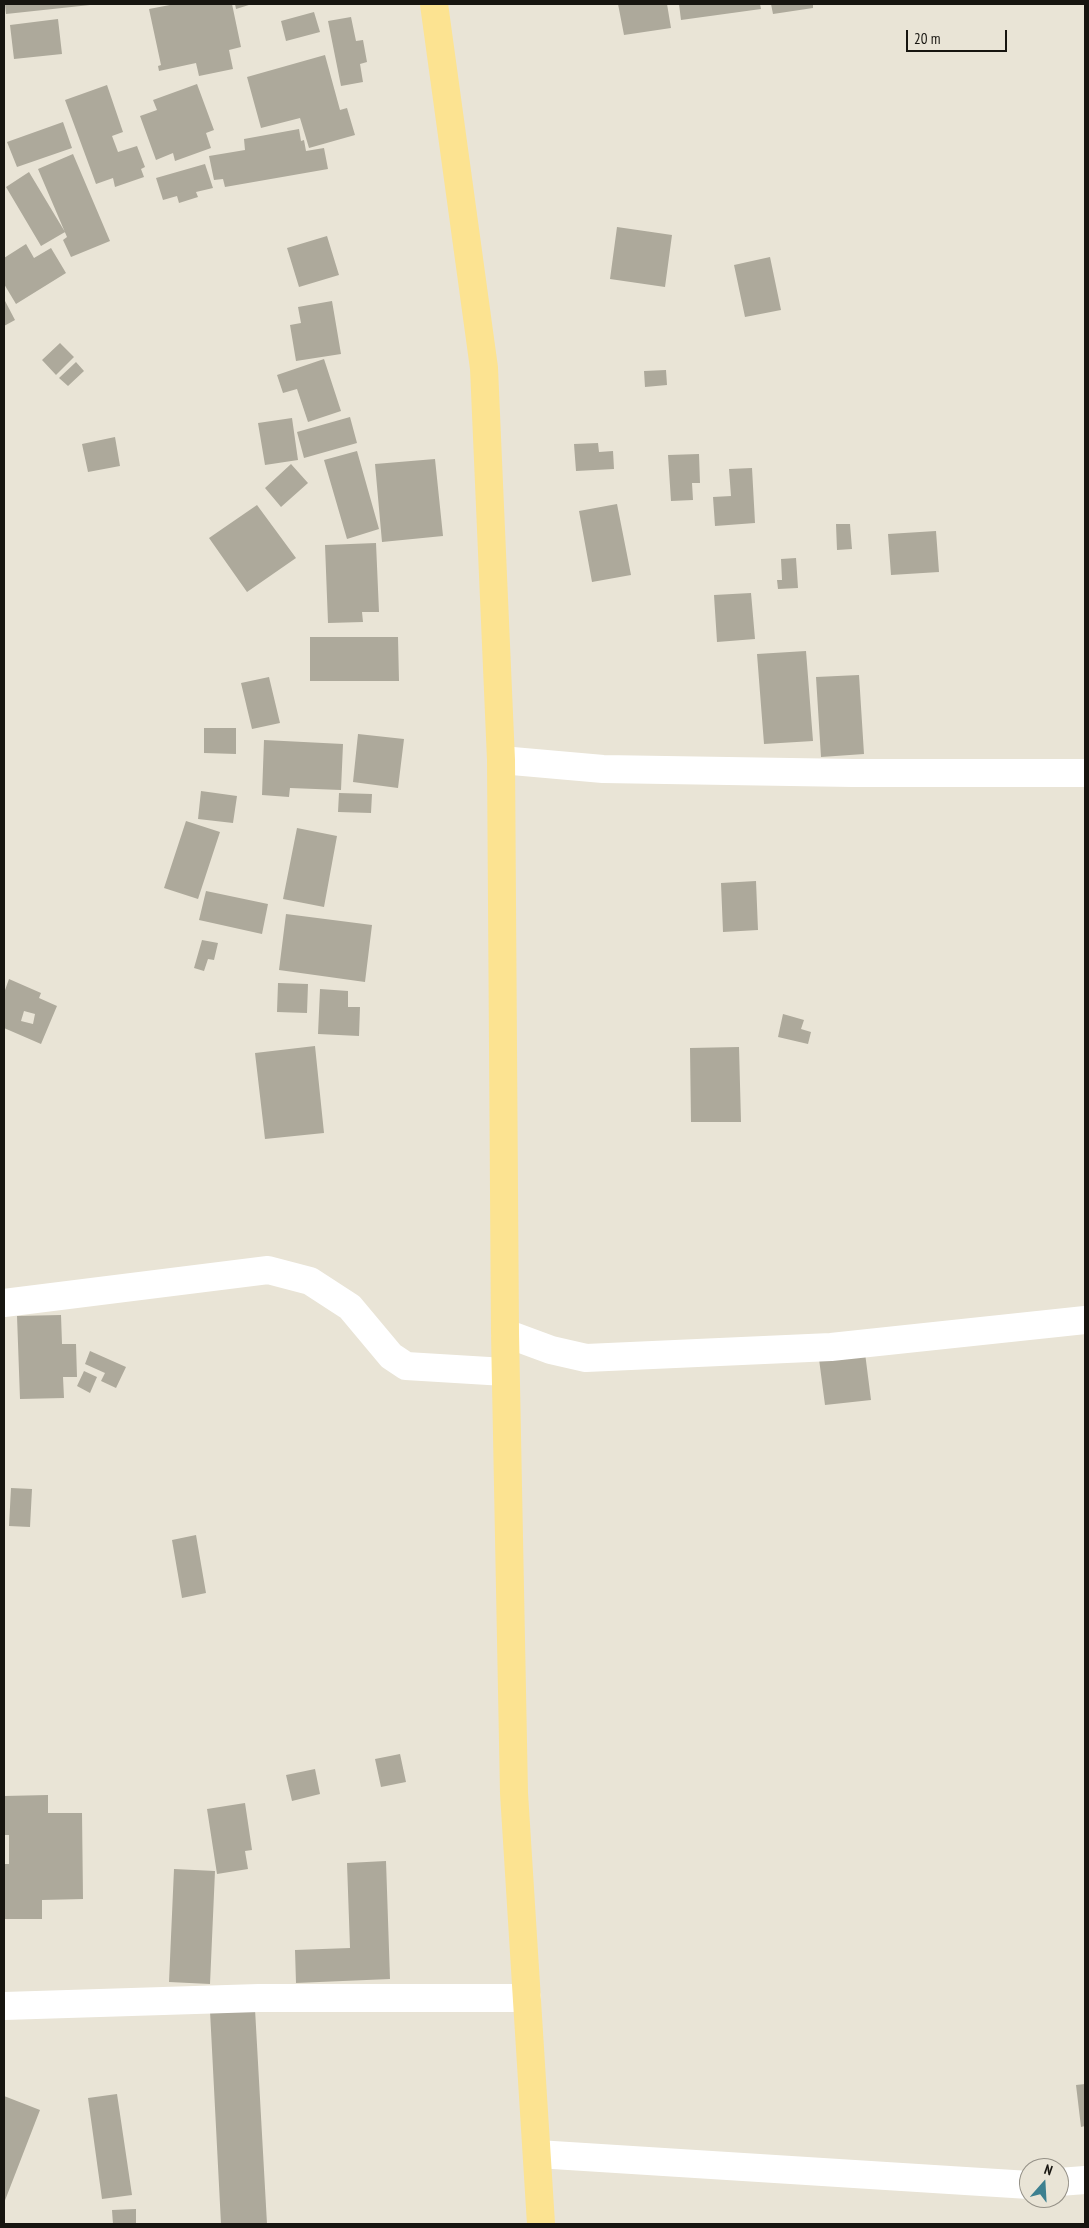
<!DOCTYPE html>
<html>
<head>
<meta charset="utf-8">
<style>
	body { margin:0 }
	#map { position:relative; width:1089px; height:2228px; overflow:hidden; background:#e9e4d6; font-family:"PT Sans Narrow",sans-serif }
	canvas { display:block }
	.frame { position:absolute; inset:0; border:5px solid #171510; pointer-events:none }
	.north { position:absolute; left:1019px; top:2158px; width:50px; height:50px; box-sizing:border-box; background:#e9e4d6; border:1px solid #959187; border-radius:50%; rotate:19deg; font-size:14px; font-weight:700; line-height:20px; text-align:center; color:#171510 }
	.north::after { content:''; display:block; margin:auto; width:18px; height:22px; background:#3d8090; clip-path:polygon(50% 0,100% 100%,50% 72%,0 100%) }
	.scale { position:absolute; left:906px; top:30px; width:101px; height:22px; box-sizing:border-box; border:2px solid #171510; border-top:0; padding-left:6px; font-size:15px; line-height:18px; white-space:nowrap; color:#171510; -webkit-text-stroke:4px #e9e4d6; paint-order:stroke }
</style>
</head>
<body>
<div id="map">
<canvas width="1089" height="2228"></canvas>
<div class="frame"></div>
<div class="north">N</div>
<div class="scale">20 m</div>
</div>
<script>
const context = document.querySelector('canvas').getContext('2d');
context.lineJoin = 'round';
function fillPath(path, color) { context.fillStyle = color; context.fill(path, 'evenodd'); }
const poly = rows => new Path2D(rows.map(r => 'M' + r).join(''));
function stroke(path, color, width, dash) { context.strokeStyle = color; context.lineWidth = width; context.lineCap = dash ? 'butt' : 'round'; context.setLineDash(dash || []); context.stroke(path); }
fillPath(poly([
	[5,4,90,4,90,5,6,14],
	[175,4,232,4,241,47,229,50,233,69,199,76,196,63,159,71,158,66,161,65,149,9],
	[235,4,252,4,236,9],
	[618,4,667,4,671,28,624,35],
	[679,4,760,4,761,9,681,20],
	[771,4,813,4,813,8,773,14],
	[314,12,320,32,286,41,281,21],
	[351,17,356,41,363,40,367,62,360,64,363,82,341,86,328,21],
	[58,19,62,54,14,59,10,25],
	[325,55,340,110,347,108,355,135,309,148,300,118,261,128,247,77],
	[197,84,214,130,206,133,211,148,175,161,173,153,156,160,140,116,157,110,153,100],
	[107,85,123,132,112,136,118,152,137,146,145,167,141,169,144,177,115,187,113,178,96,184,65,100],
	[63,122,72,148,17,167,7,142],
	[299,129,301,141,304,140,306,151,324,148,328,169,225,187,223,179,214,180,209,156,245,150,244,139],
	[73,154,110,241,71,257,63,240,67,237,38,169],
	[205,164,213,188,196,192,198,197,179,203,177,196,163,200,156,178],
	[29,172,65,232,41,246,6,187],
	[617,227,672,235,665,287,610,279],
	[327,236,339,275,299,287,287,248],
	[26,244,34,258,51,248,66,273,16,304,4,284,4,258],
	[770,257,781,310,745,317,734,265],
	[4,299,15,320,4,326],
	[332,301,341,354,296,361,290,325,301,323,298,307],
	[60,343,74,357,56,375,42,360],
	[324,359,341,411,308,422,297,389,283,393,277,375],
	[76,362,84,371,68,386,59,378],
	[666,370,667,385,645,387,644,371],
	[350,417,357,443,304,458,297,432],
	[292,418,298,460,265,465,258,423],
	[115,437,120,466,88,472,82,444],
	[598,443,599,452,613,451,614,469,576,471,574,444],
	[357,451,379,529,347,539,324,460],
	[699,454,700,483,692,483,693,500,671,501,668,455],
	[435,459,443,536,382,542,375,464],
	[291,464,308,483,281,507,265,488],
	[752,468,755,523,715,526,713,497,731,496,729,469],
	[617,504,631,575,592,582,579,511],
	[257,505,296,558,247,592,209,538],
	[836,524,850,524,852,549,837,550],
	[936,531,939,572,891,575,888,534],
	[376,543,379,612,362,612,363,622,328,623,325,545],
	[796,558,798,588,778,589,777,580,782,580,781,559],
	[751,593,755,639,717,642,714,595],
	[310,637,398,637,399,681,310,681],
	[806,651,813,741,764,744,757,654],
	[859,675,864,754,821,757,816,677],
	[269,677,280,723,252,729,241,683],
	[204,728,236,728,236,754,204,753],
	[358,734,404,739,398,788,353,782],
	[264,740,343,744,341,790,290,788,289,797,262,795],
	[201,791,237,796,233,823,198,819],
	[339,793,372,794,371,813,338,812],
	[186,821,220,832,198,899,164,888],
	[297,828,337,836,324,907,283,899],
	[756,881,758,930,723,932,721,883],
	[206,891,268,904,262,934,199,920],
	[286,914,372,925,365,982,279,970],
	[202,940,218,943,214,960,208,959,204,971,194,968],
	[9,979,41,993,39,998,57,1006,41,1044,4,1028,4,993],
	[24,1011,35,1014,33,1024,21,1021],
	[278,983,308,984,307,1013,277,1012],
	[320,989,348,991,348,1007,360,1007,359,1036,318,1034],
	[783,1014,804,1020,801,1029,811,1032,808,1044,778,1037],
	[315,1046,324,1133,265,1139,255,1053],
	[739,1047,741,1122,691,1122,690,1048],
	[61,1315,62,1344,76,1344,77,1377,63,1377,64,1398,20,1399,17,1316],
	[90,1351,126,1367,116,1388,101,1381,105,1373,85,1364],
	[865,1353,871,1400,825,1405,819,1359],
	[84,1371,97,1377,90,1393,77,1386],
	[11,1488,32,1489,30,1527,9,1526],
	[196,1535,206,1593,182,1598,172,1540],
	[400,1754,406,1782,381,1787,375,1759],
	[315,1769,320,1794,292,1801,286,1775],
	[48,1795,48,1813,82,1813,83,1899,42,1900,42,1919,4,1919,4,1864,9,1864,9,1835,4,1835,4,1796],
	[245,1803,252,1850,245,1851,248,1869,217,1874,207,1809],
	[386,1861,390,1979,296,1983,295,1950,350,1948,347,1863],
	[174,1869,215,1871,210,1984,169,1982],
	[255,2009,267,2224,221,2224,210,2011],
	[1085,2084,1085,2126,1081,2127,1076,2085],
	[117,2094,132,2195,102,2199,88,2098],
	[4,2096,40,2110,4,2203],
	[136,2209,136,2224,113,2224,112,2210]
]), '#ada99b');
stroke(poly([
	[501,760,603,769,853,773,1085,773],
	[4,1303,268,1270,310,1281,350,1307,391,1356,406,1366,505,1372],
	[505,1333,551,1350,586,1358,831,1347,1085,1320],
	[4,2006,259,1998,527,1998],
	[537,2154,1029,2185],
	[1059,2182,1085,2180]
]), '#fff', 28);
stroke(poly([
	[434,4,484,368,501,760,505,1333,514,1793,541,2224]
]), '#fce391', 28);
</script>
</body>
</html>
